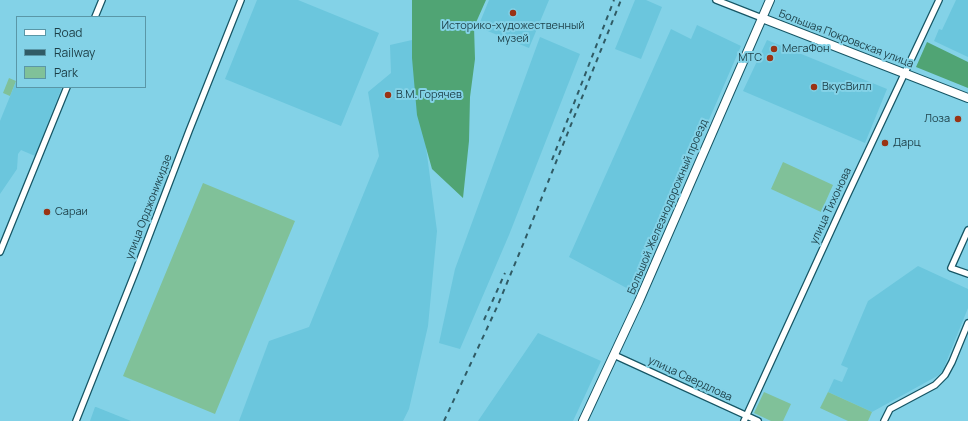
<!DOCTYPE html>
<html>
<head>
<meta charset="utf-8">
<style>
	body { margin:0 }
	#map { position:relative; width:968px; height:421px; overflow:hidden; background:#83d2e7; font-family:Manrope,sans-serif }
	canvas { display:block }
	.legend { position:absolute; left:16px; top:16px; width:130px; height:72px; box-sizing:border-box; background:#83d2e7; border:1px solid #5a97a7; margin:0; padding:5px 7px; list-style:none; font-size:12px; color:#1c3e46 }
	.legend li { display:flex; align-items:center; gap:8px; height:20px }
	.legend b { width:20px; border:1px solid #5a97a7 }
</style>
</head>
<body>
<div id="map">
<canvas width="968" height="421"></canvas>
<ul class="legend">
<li><b style="height:5px;background:#fff"></b>Road</li>
<li><b style="height:5px;background:#305b65"></b>Railway</li>
<li><b style="height:11px;background:#80c199"></b>Park</li>
</ul>
</div>
<script>
const context = document.querySelector('canvas').getContext('2d');
context.lineJoin = 'round';
function fillPath(path, color) { context.fillStyle = color; context.fill(path, 'evenodd'); }
const poly = rows => new Path2D(rows.map(r => 'M' + r).join(''));
function stroke(path, color, width, dash) { context.strokeStyle = color; context.lineWidth = width; context.lineCap = dash ? 'butt' : 'round'; context.setLineDash(dash || []); context.stroke(path); }
function label(font, color, halo, rows, align = 'center') {
  context.font = font + ' Manrope,sans-serif'; context.lineWidth = 4; context.setLineDash([]); context.textBaseline = 'middle'; context.strokeStyle = halo; context.fillStyle = color; for (const [text, x, y, turn = 0] of rows) {
    context.save(); context.translate(x, y); context.rotate((+turn || 0) * Math.PI / 180); context.textAlign = isNaN(turn) ? turn : align; if (halo) context.strokeText(text, 0, 0); context.fillText(text, 0, 0); context.restore();
  }
}
fillPath(poly([
	[257,0,298,0,379,33,341,126,225,79],
	[489,0,549,0,529,48,478,27],
	[635,0,646,0,662,7,641,59,615,49],
	[956,0,968,0,968,57,934,41,939,29,942,30],
	[697,25,741,46,634,292,569,257,671,29,691,39],
	[540,37,580,54,509,235,460,349,439,343,455,269],
	[412,40,437,231,428,326,409,409,403,421,239,421,269,341,309,327,379,156,368,92,391,73,390,45],
	[767,40,887,89,865,143,743,91],
	[17,79,17,87,62,87,35,156,21,150,18,154,17,169,0,194,0,121],
	[918,266,968,289,968,308,943,370,939,375,872,412,828,392,834,379,842,382,848,368,841,365,868,301],
	[538,333,601,361,573,421,478,421],
	[95,407,96,407,131,421,90,421]
]), '#6bc6dd');
fillPath(poly([
	[9,78,16,81,10,96,3,93],
	[783,162,833,185,821,212,771,189],
	[203,183,295,221,215,414,123,376],
	[764,392,791,404,783,421,771,421,754,413],
	[828,392,872,412,868,421,848,421,820,408]
]), '#80c199');
fillPath(poly([
	[412,0,486,0,474,27,475,59,470,97,469,141,463,198,432,169,417,115,412,58],
	[927,42,968,62,968,88,916,67]
]), '#50a474');
const street = poly([
	[716,0,762,18],
	[95,17,102,0],
	[968,230,951,268,968,274],
	[0,252,67,87],
	[614,355,758,421],
	[76,421,136,270,189,131,241,0],
	[744,421,846,198,939,0],
	[884,421,890,409,935,385,945,375,952,362,968,323]
]);
const secondary = poly([
	[762,18,968,98],
	[583,421,639,301,770,0]
]);
stroke(street, '#165665', 8);
stroke(secondary, '#165665', 10);
stroke(street, '#fff', 5.5);
stroke(secondary, '#fff', 8);
stroke(poly([
	[552,160,614,0],
	[484,320,505,273],
	[444,421,497,307,524,242,621,0]
]), '#305b65', 2, [5, 5]);
for (const [x, y, r, color] of [
	[513,13,4,"#9a3314"],
	[774,49,4,"#9a3314"],
	[770,58,4,"#9a3314"],
	[814,87,4,"#9a3314"],
	[388,95,4,"#9a3314"],
	[958,119,4,"#9a3314"],
	[885,143,4,"#9a3314"],
	[47,212,4,"#9a3314"]
]) { const dot = new Path2D(); dot.arc(x, y, r, 0, 2 * Math.PI); context.fillStyle = color; context.fill(dot); stroke(dot, '#83d2e7', 1.5); }
label('11px', '#1c3e46', '#83d2e7', [
	["Историко-художественный",513,26,"center"],
	["музей",513,39,"center"],
	["МегаФон",782,49],
	["МТС",762,58,"right"],
	["ВкусВилл",822,87],
	["В.М. Горячев",396,95],
	["Лоза",950,119,"right"],
	["Дарц",893,143],
	["Сараи",55,212]
], 'left');
label('11px', '#1c3e46', '#83d2e7', [
	["Большая Покровская улица",846,39,21],
	["улица Тихонова",831,206,-65],
	["улица Орджоникидзе",149,207,-69],
	["Большой Железнодорожный проезд",668,207,-67],
	["улица Свердлова",690,379,25]
]);
</script>
</body>
</html>
